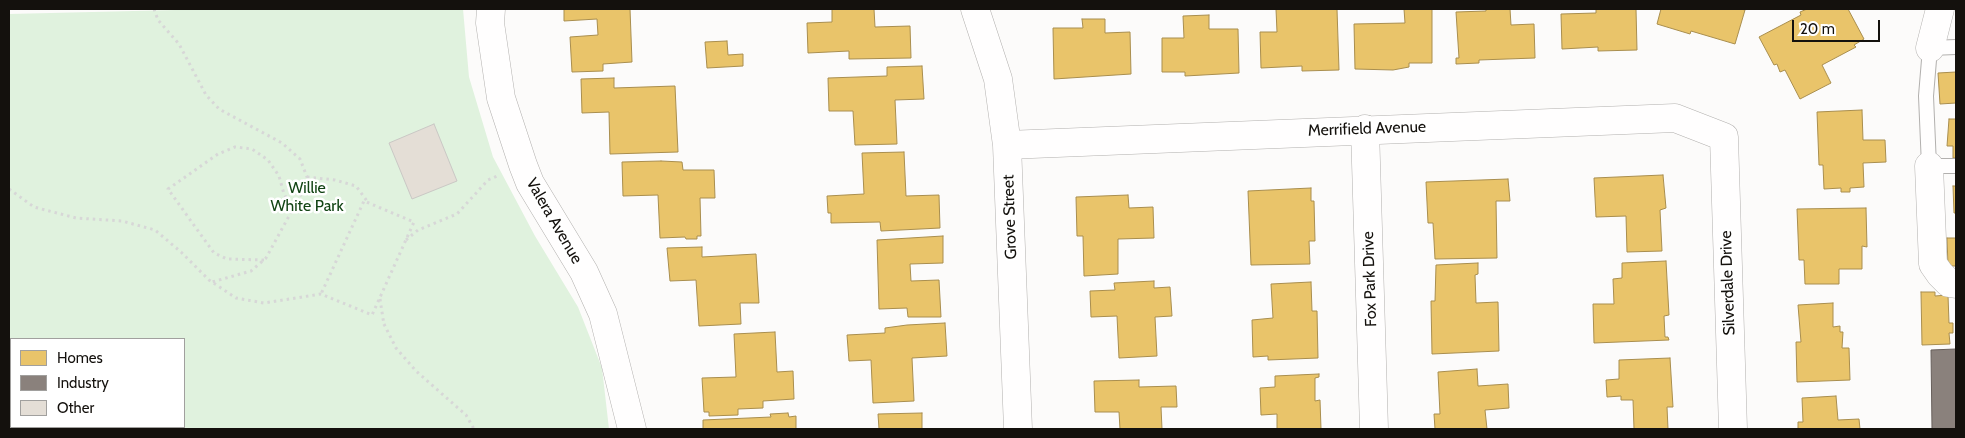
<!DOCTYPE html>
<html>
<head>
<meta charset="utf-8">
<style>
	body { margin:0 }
	#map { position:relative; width:1965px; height:438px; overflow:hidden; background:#fcfbfa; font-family:Cabin,sans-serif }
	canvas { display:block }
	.frame { position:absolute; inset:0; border:10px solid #14110d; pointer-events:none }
	.legend { position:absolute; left:10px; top:338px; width:175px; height:90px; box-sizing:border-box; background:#fff; border:1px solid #a1a09e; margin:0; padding:6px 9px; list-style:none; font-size:15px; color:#14110d }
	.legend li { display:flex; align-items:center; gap:10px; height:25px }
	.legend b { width:25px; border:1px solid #a1a09e }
	.scale { position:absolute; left:1792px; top:20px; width:88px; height:22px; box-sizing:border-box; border:2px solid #14110d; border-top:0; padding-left:6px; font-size:15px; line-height:18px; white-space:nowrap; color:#14110d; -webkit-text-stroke:4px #fff; paint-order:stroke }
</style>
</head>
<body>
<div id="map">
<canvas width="1965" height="438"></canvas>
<div class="frame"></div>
<ul class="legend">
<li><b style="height:14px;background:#e9c46a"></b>Homes</li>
<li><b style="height:14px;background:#8a817c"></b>Industry</li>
<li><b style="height:14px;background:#e4ded6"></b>Other</li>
</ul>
<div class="scale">20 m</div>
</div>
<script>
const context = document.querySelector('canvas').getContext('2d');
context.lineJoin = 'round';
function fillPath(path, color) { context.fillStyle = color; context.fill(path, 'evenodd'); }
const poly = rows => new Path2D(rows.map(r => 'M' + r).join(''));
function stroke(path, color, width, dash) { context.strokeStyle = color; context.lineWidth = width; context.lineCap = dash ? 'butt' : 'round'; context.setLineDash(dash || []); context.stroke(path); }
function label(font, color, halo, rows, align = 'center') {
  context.font = font + ' Cabin,sans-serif'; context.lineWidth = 5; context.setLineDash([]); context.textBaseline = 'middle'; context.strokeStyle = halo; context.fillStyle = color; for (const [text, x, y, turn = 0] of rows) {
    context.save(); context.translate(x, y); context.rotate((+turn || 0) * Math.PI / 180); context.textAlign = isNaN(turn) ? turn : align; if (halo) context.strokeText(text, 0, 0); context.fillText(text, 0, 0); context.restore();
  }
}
fillPath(poly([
	[217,9,463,9,469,77,493,157,535,236,578,307,602,368,609,429,9,429,9,14],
	[11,339,184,339,184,427,11,427]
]), '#e0f2de');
const homes = poly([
	[564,9,630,9,632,62,603,64,603,71,572,72,570,37,598,35,597,19,564,21,564,9],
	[832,9,874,9,875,27,910,26,911,58,849,59,849,51,808,53,807,23,832,22,832,9],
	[1276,9,1337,9,1339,70,1302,71,1302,66,1261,68,1260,32,1277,32,1276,9],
	[1404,9,1432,9,1432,63,1409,63,1409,67,1393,70,1355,69,1354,24,1405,23,1404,9],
	[1486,9,1510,9,1511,25,1534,24,1535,58,1479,60,1479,63,1456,64,1456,58,1459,58,1456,12,1486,11,1486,9],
	[1596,9,1636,9,1637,50,1598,51,1598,47,1562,49,1561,14,1596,13,1596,9],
	[1661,9,1741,9,1745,10,1735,44,1691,31,1690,34,1657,24,1661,9],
	[1807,9,1848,9,1864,39,1854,45,1856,47,1822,65,1831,83,1800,99,1785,70,1780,72,1777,64,1774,65,1759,37,1801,15,1800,12,1807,9],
	[1209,15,1209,29,1238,29,1239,73,1185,76,1185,72,1162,72,1162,38,1184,38,1183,16,1209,15],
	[1082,19,1105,19,1105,33,1130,32,1131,74,1054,79,1053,28,1083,28,1082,19],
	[727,41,728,55,743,54,743,66,707,68,705,42,727,41],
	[922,66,924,99,895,100,897,144,855,145,853,111,829,111,828,78,887,76,887,67,922,66],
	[1956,72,1956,103,1940,104,1938,73,1956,72],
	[614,78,614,88,675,86,678,152,610,154,609,112,582,113,581,79,614,78],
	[1862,110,1863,140,1885,140,1886,162,1863,163,1864,187,1850,188,1850,192,1841,192,1841,188,1824,189,1823,165,1819,165,1817,112,1862,110],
	[1949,119,1956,119,1956,158,1953,158,1953,146,1947,146,1949,119],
	[904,152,906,196,939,195,940,228,881,231,880,222,831,223,831,213,828,213,827,196,864,194,862,153,904,152],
	[661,161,682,162,683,170,714,170,715,198,700,198,701,236,697,236,697,239,686,239,685,237,660,238,658,195,623,196,622,162,661,161],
	[1663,175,1666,208,1660,210,1662,251,1627,252,1626,216,1596,217,1594,178,1663,175],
	[1508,179,1510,201,1496,201,1497,258,1435,259,1433,223,1428,223,1426,182,1508,179],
	[1953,186,1956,186,1956,213,1954,213,1953,186],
	[1311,188,1311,201,1314,201,1315,241,1309,241,1310,264,1251,265,1248,191,1311,188],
	[1128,195,1129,208,1153,207,1154,238,1118,239,1118,274,1084,276,1083,236,1077,236,1076,197,1128,195],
	[1866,208,1867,247,1862,246,1862,269,1839,269,1839,284,1805,284,1804,260,1799,260,1797,209,1866,208],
	[943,236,943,263,910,264,911,281,939,280,941,317,908,317,907,308,879,309,877,240,943,236],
	[1947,238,1956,238,1956,266,1948,266,1947,238],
	[702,247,702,257,756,254,759,303,740,303,741,324,699,326,696,280,670,281,667,248,702,247],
	[1666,261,1669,315,1664,316,1665,337,1668,337,1669,340,1594,343,1593,304,1614,304,1613,279,1622,278,1622,263,1666,261],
	[1478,263,1478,274,1475,275,1476,303,1498,302,1499,351,1432,354,1431,301,1435,301,1436,265,1478,263],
	[1154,281,1154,288,1170,287,1172,316,1155,317,1157,356,1119,358,1117,316,1091,317,1090,291,1115,290,1114,283,1154,281],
	[1311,282,1312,311,1317,311,1318,358,1268,360,1268,356,1253,357,1252,320,1273,318,1271,284,1311,282],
	[1921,292,1935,292,1935,296,1948,295,1949,323,1953,323,1953,333,1949,333,1950,344,1922,345,1921,292],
	[1833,303,1833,327,1840,326,1840,332,1843,332,1842,348,1849,348,1850,380,1797,382,1796,342,1801,342,1798,305,1833,303],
	[945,323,947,356,912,358,914,401,873,403,871,360,849,361,847,335,885,333,885,328,907,325,945,323],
	[775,332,777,372,793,371,794,399,763,401,763,408,738,409,738,415,709,416,709,412,704,412,702,378,736,377,734,334,775,332],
	[1670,358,1673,407,1667,407,1668,429,1634,429,1633,400,1621,400,1621,396,1607,397,1606,380,1619,379,1619,360,1670,358],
	[1477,369,1478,386,1508,384,1509,408,1485,410,1487,429,1435,429,1434,414,1440,414,1438,372,1477,369],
	[1319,374,1319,377,1315,378,1315,401,1320,400,1321,429,1277,429,1277,414,1261,415,1260,388,1275,387,1275,376,1319,374],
	[1139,380,1139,387,1176,386,1177,407,1161,407,1162,429,1120,429,1119,412,1095,412,1094,381,1139,380],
	[1836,396,1838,420,1859,419,1860,429,1798,429,1798,422,1803,422,1802,398,1836,396],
	[788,413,789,417,796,416,796,429,703,429,703,420,771,417,770,414,788,413],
	[922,413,922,429,879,429,878,414,922,413]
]);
fillPath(homes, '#e9c46a');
stroke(homes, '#a98e4e', 1);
const industry = poly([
	[1956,349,1956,429,1932,429,1931,350,1956,349]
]);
fillPath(industry, '#8a817c');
stroke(industry, '#675f5b', 1);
const building = poly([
	[434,124,457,181,412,199,389,143,434,124]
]);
fillPath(building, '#e4ded6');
stroke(building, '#cac8c5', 1);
const service = poly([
	[1956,47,1930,48,1926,96,1929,166,1956,166]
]);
const minor = poly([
	[491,9,490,23,501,98,523,165,530,183,584,272,603,314,632,429],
	[975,9,998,79,1007,145,1018,429],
	[1930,48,1940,9],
	[1365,129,1374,429],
	[1007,145,1675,118,1724,137,1733,429],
	[1929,166,1933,264,1940,274,1949,283,1956,284]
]);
stroke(service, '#b2b0ae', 16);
stroke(minor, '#b2b0ae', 29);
stroke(poly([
	[154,9,158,20,179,44,206,95,219,109,282,143,300,159,307,177,300,196,266,258,251,271,212,282],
	[307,177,335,180,356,186,367,201],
	[9,189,34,207,76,218,122,221,155,230,181,252,209,280,236,298,264,303,321,294,372,315,414,222,364,201,321,294],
	[406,240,418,230,457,214,488,180,497,176],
	[264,260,227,259,214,253,168,189,218,154,235,147,252,149,268,160,279,176,284,194,293,209],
	[380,299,384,325],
	[384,324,396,348,416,371,466,415,474,429]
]), '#d7d7d7', 3, [2.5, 4]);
stroke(service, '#fffefe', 14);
stroke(minor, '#fffefe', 28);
label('16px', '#14110d', '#fff', [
	["Merrifield Avenue",1367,129,-2],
	["Grove Street",1010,217,-92],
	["Valera Avenue",554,221,60],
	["Fox Park Drive",1370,279,-92],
	["Silverdale Drive",1728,283,-92]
]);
label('16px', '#124414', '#fff', [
	["Willie",307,188],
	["White Park",307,206]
]);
</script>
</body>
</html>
